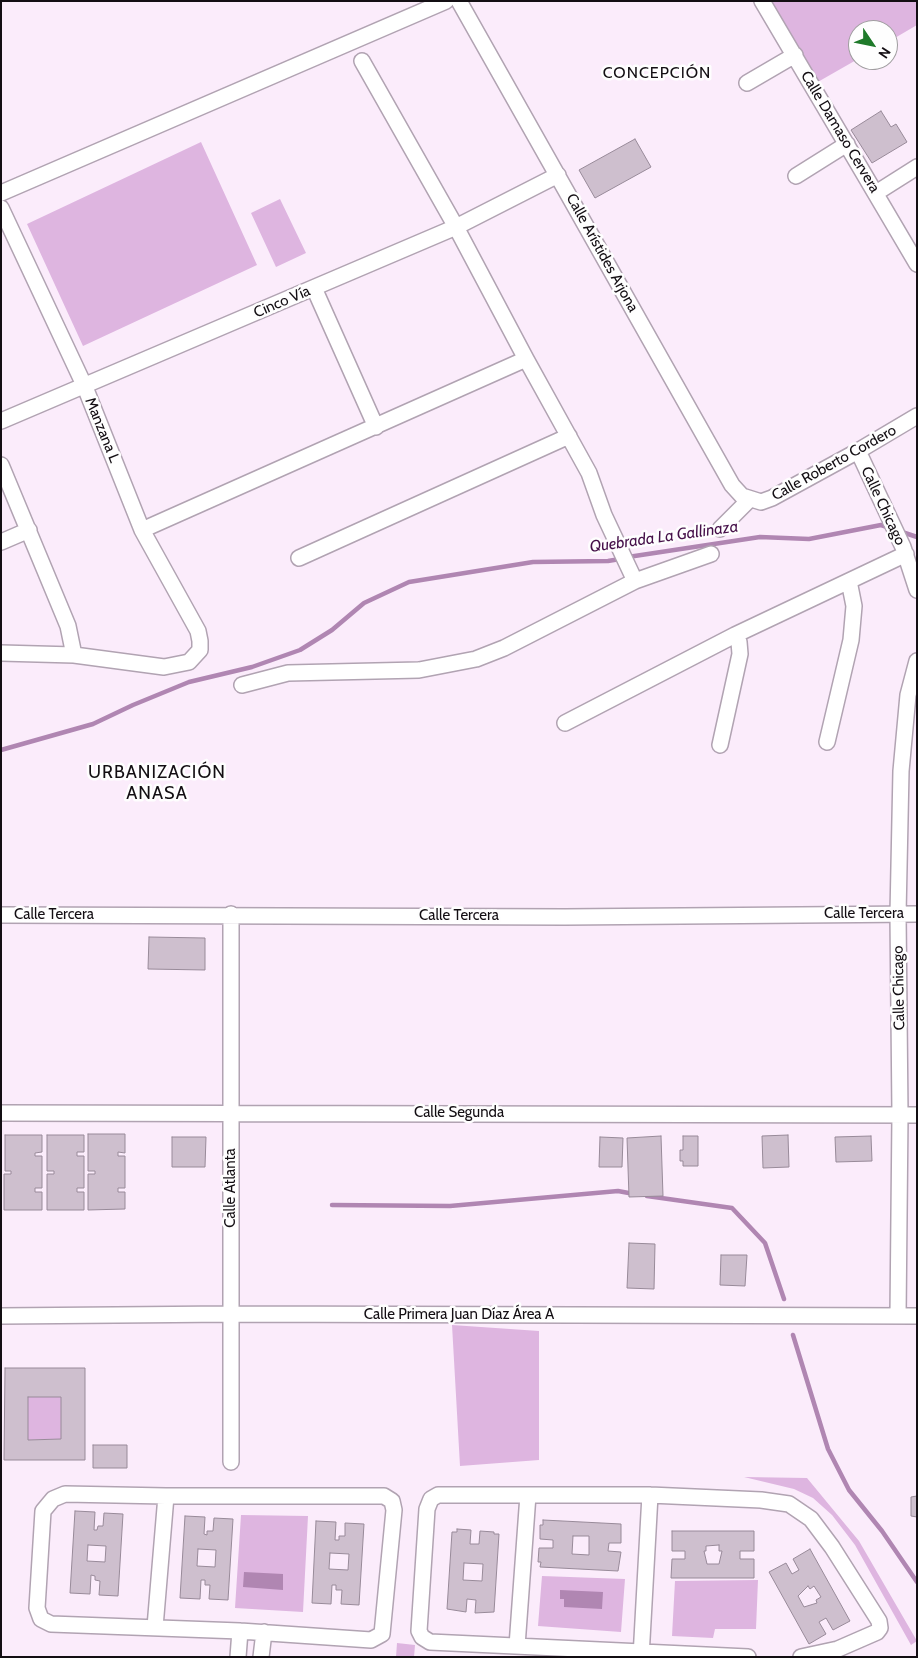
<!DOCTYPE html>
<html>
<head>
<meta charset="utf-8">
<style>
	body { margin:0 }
	#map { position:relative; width:918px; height:1658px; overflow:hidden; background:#fbecfb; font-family:Cabin,sans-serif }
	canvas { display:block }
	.frame { position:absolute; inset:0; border:2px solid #130e13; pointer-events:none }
	.north { position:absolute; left:848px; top:20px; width:50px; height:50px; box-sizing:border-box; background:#fefefe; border:1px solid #a09ea0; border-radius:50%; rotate:124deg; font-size:14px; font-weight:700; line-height:20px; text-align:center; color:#130e13 }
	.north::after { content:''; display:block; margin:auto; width:18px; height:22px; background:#1f7a2a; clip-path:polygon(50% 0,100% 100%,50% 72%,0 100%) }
</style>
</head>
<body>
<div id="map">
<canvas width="918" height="1658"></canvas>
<div class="frame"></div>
<div class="north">N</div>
</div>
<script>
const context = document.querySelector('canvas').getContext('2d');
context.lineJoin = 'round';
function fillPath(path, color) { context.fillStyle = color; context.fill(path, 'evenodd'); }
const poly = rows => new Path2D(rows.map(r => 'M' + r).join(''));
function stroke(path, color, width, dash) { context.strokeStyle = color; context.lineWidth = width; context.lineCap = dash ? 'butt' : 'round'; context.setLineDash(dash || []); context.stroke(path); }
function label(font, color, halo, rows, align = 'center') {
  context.font = font + ' Cabin,sans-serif'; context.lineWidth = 5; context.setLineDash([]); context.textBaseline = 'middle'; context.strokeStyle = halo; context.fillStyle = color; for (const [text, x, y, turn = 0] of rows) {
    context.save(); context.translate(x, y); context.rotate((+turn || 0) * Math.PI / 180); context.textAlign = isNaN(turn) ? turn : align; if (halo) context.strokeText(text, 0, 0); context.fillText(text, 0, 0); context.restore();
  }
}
fillPath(poly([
	[769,1,917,1,917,25,888,42,888,30,858,30,858,59,816,83],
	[201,142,257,265,83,346,27,224],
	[280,199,306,253,276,267,251,213],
	[452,1325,539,1331,539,1460,460,1466],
	[28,1397,61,1397,61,1439,28,1440],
	[744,1477,807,1478,859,1541,917,1641,911,1645,855,1545,832,1515,813,1498,794,1489],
	[241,1515,308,1516,303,1612,235,1608],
	[542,1576,625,1579,621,1632,538,1626],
	[758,1580,756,1629,715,1629,713,1638,672,1636,675,1581],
	[397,1643,415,1645,414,1657,396,1657]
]), '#deb5e0');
fillPath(poly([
	[244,1572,283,1574,283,1590,243,1587],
	[560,1590,603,1592,602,1609,564,1607,564,1599,560,1599]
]), '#b086b2');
stroke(poly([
	[899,531,917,537],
	[628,557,760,537,809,539,881,525,890,528],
	[1,750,93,724,133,705,189,682,252,667,300,650,332,630,364,603,409,582,533,562,608,561,620,559],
	[647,1196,732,1208,765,1243,784,1299],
	[332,1205,450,1206,618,1191,634,1194],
	[793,1335,828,1449,849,1490,882,1531,917,1582]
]), '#b086b2', 4.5);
const building = poly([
	[881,111,891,127,896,124,907,142,872,163,851,130,881,111],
	[635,139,651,167,595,198,579,170,635,139],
	[149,937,205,938,205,970,148,969,149,937],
	[88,1134,125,1134,125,1153,118,1152,118,1156,125,1156,125,1188,118,1188,118,1192,125,1192,125,1209,88,1210,88,1174,95,1174,95,1171,88,1171,88,1134],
	[5,1135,42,1135,42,1152,35,1153,35,1156,42,1156,42,1188,35,1188,35,1192,42,1192,42,1210,4,1210,4,1174,11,1174,11,1171,5,1171,5,1135],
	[47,1135,84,1135,84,1152,77,1152,77,1156,84,1156,84,1188,77,1188,77,1192,84,1192,84,1210,47,1210,47,1174,54,1174,54,1171,47,1171,47,1135],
	[788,1135,789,1167,763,1168,762,1136,788,1135],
	[661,1136,663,1196,629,1197,627,1138,661,1136],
	[683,1136,698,1136,698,1166,683,1166,683,1161,680,1161,680,1150,683,1150,683,1136],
	[871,1136,872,1161,836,1162,835,1137,871,1136],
	[172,1137,206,1137,205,1167,172,1167,172,1137],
	[600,1137,623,1138,622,1167,599,1167,600,1137],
	[629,1243,655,1244,654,1289,627,1288,629,1243],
	[721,1255,747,1255,745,1286,720,1285,721,1255],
	[5,1368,85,1368,85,1460,4,1460,5,1368],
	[28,1397,61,1397,61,1439,28,1440,28,1397],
	[93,1445,127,1445,127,1468,93,1468,93,1445],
	[917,1496,917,1517,911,1516,911,1497,917,1496],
	[75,1511,95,1512,94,1530,97,1530,98,1526,103,1526,104,1513,123,1514,118,1596,99,1595,100,1581,95,1580,95,1576,91,1575,90,1594,70,1593,75,1511],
	[88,1545,106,1546,105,1562,87,1561,88,1545],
	[185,1516,205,1517,204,1534,207,1535,207,1531,213,1531,214,1518,233,1519,228,1600,209,1599,210,1585,205,1585,205,1580,201,1580,200,1599,180,1598,185,1516],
	[198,1549,216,1550,215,1567,197,1566,198,1549],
	[543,1520,621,1524,621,1543,609,1543,608,1551,621,1552,618,1571,540,1567,541,1562,538,1562,539,1548,553,1548,553,1540,540,1539,540,1525,543,1525,543,1520],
	[573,1536,589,1536,589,1555,572,1554,573,1536],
	[316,1521,336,1522,335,1540,339,1540,339,1536,345,1536,345,1523,364,1524,359,1605,341,1604,342,1590,336,1590,336,1585,332,1585,331,1604,312,1603,316,1521],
	[330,1553,349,1554,348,1570,329,1569,330,1553],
	[457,1529,471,1530,470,1544,479,1544,480,1531,494,1532,494,1534,499,1534,494,1612,475,1613,476,1600,467,1599,466,1612,447,1609,452,1532,457,1532,457,1529],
	[464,1563,483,1564,482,1581,463,1580,464,1563],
	[672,1531,754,1531,754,1551,740,1551,740,1559,754,1559,754,1578,671,1578,672,1559,685,1559,685,1551,672,1551,672,1531],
	[719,1545,719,1551,722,1551,719,1564,707,1564,704,1551,706,1551,706,1546,719,1545],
	[810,1549,850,1621,833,1630,826,1618,819,1622,826,1634,809,1644,769,1572,786,1563,792,1574,799,1570,793,1559,810,1549],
	[808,1586,810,1589,814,1586,821,1597,816,1600,817,1603,804,1607,798,1596,808,1586]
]);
fillPath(building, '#cebfce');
stroke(building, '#988a99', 1);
const street = poly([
	[459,1,732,485,742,496,761,502,772,498,858,451,917,416],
	[762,1,917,264],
	[362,61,456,227,526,359,589,473,604,515,635,581],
	[747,83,795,55],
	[796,176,847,144],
	[1,193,446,1],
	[876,193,917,167],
	[1,208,85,387,142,530,198,631,200,641,200,650,189,662,164,667,74,655,1,653],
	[314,288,376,427],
	[1,421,456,227,558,175],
	[858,451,903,547,917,590],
	[1,465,68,626,74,655],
	[720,529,749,500],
	[142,530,526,359],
	[1,542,29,530],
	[299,558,569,436],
	[242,685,288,673,419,670,476,659,504,648,635,581,711,554],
	[565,723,735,635,906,554],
	[827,742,851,640,854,606,849,581],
	[720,745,740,654,739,642,735,635],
	[231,914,231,1462],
	[1,915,565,917,917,914],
	[1,1113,917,1115],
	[1,1316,230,1314,917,1316],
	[898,1316,900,1115,898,914,901,771,908,695,917,661],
	[65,1494,166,1496,384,1496,392,1501,394,1510,382,1634,371,1640,240,1631,51,1624,41,1619,37,1608,43,1511,53,1499,65,1494],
	[155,1627,166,1496],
	[517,1646,528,1495],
	[238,1657,240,1631],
	[261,1657,264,1632],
	[641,1657,650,1495],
	[748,1657,430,1642,422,1637,419,1631,427,1509,431,1499,438,1495,650,1495,761,1500,789,1504,811,1519,832,1547,879,1621,880,1628,877,1632,838,1649,801,1657]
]);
stroke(street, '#b1a3b2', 18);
stroke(street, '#fff', 15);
label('15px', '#130e13', '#fefefe', [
	["Calle Damaso Cervera",840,132,59],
	["Calle Arístides Arjona",602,253,61],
	["Cinco Vía",282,302,-23],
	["Manzana L",102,430,68],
	["Calle Roberto Cordero",834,463,-29],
	["Calle Chicago",883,506,65],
	["Calle Tercera",864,914],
	["Calle Tercera",54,915],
	["Calle Tercera",459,916],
	["Calle Chicago",899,988,-91],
	["Calle Segunda",459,1113],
	["Calle Atlanta",231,1188,-90],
	["Calle Primera Juan Díaz Área A",459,1315]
]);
context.letterSpacing = '1px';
label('16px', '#130e13', '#fefefe', [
	["CONCEPCIÓN",657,73]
]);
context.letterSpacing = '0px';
label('italic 16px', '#451049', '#fefefe', [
	["Quebrada La Gallinaza",664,537,-8]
]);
context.letterSpacing = '1px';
label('18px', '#130e13', '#fefefe', [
	["URBANIZACIÓN",157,773],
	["ANASA",157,794]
]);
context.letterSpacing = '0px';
</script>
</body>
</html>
